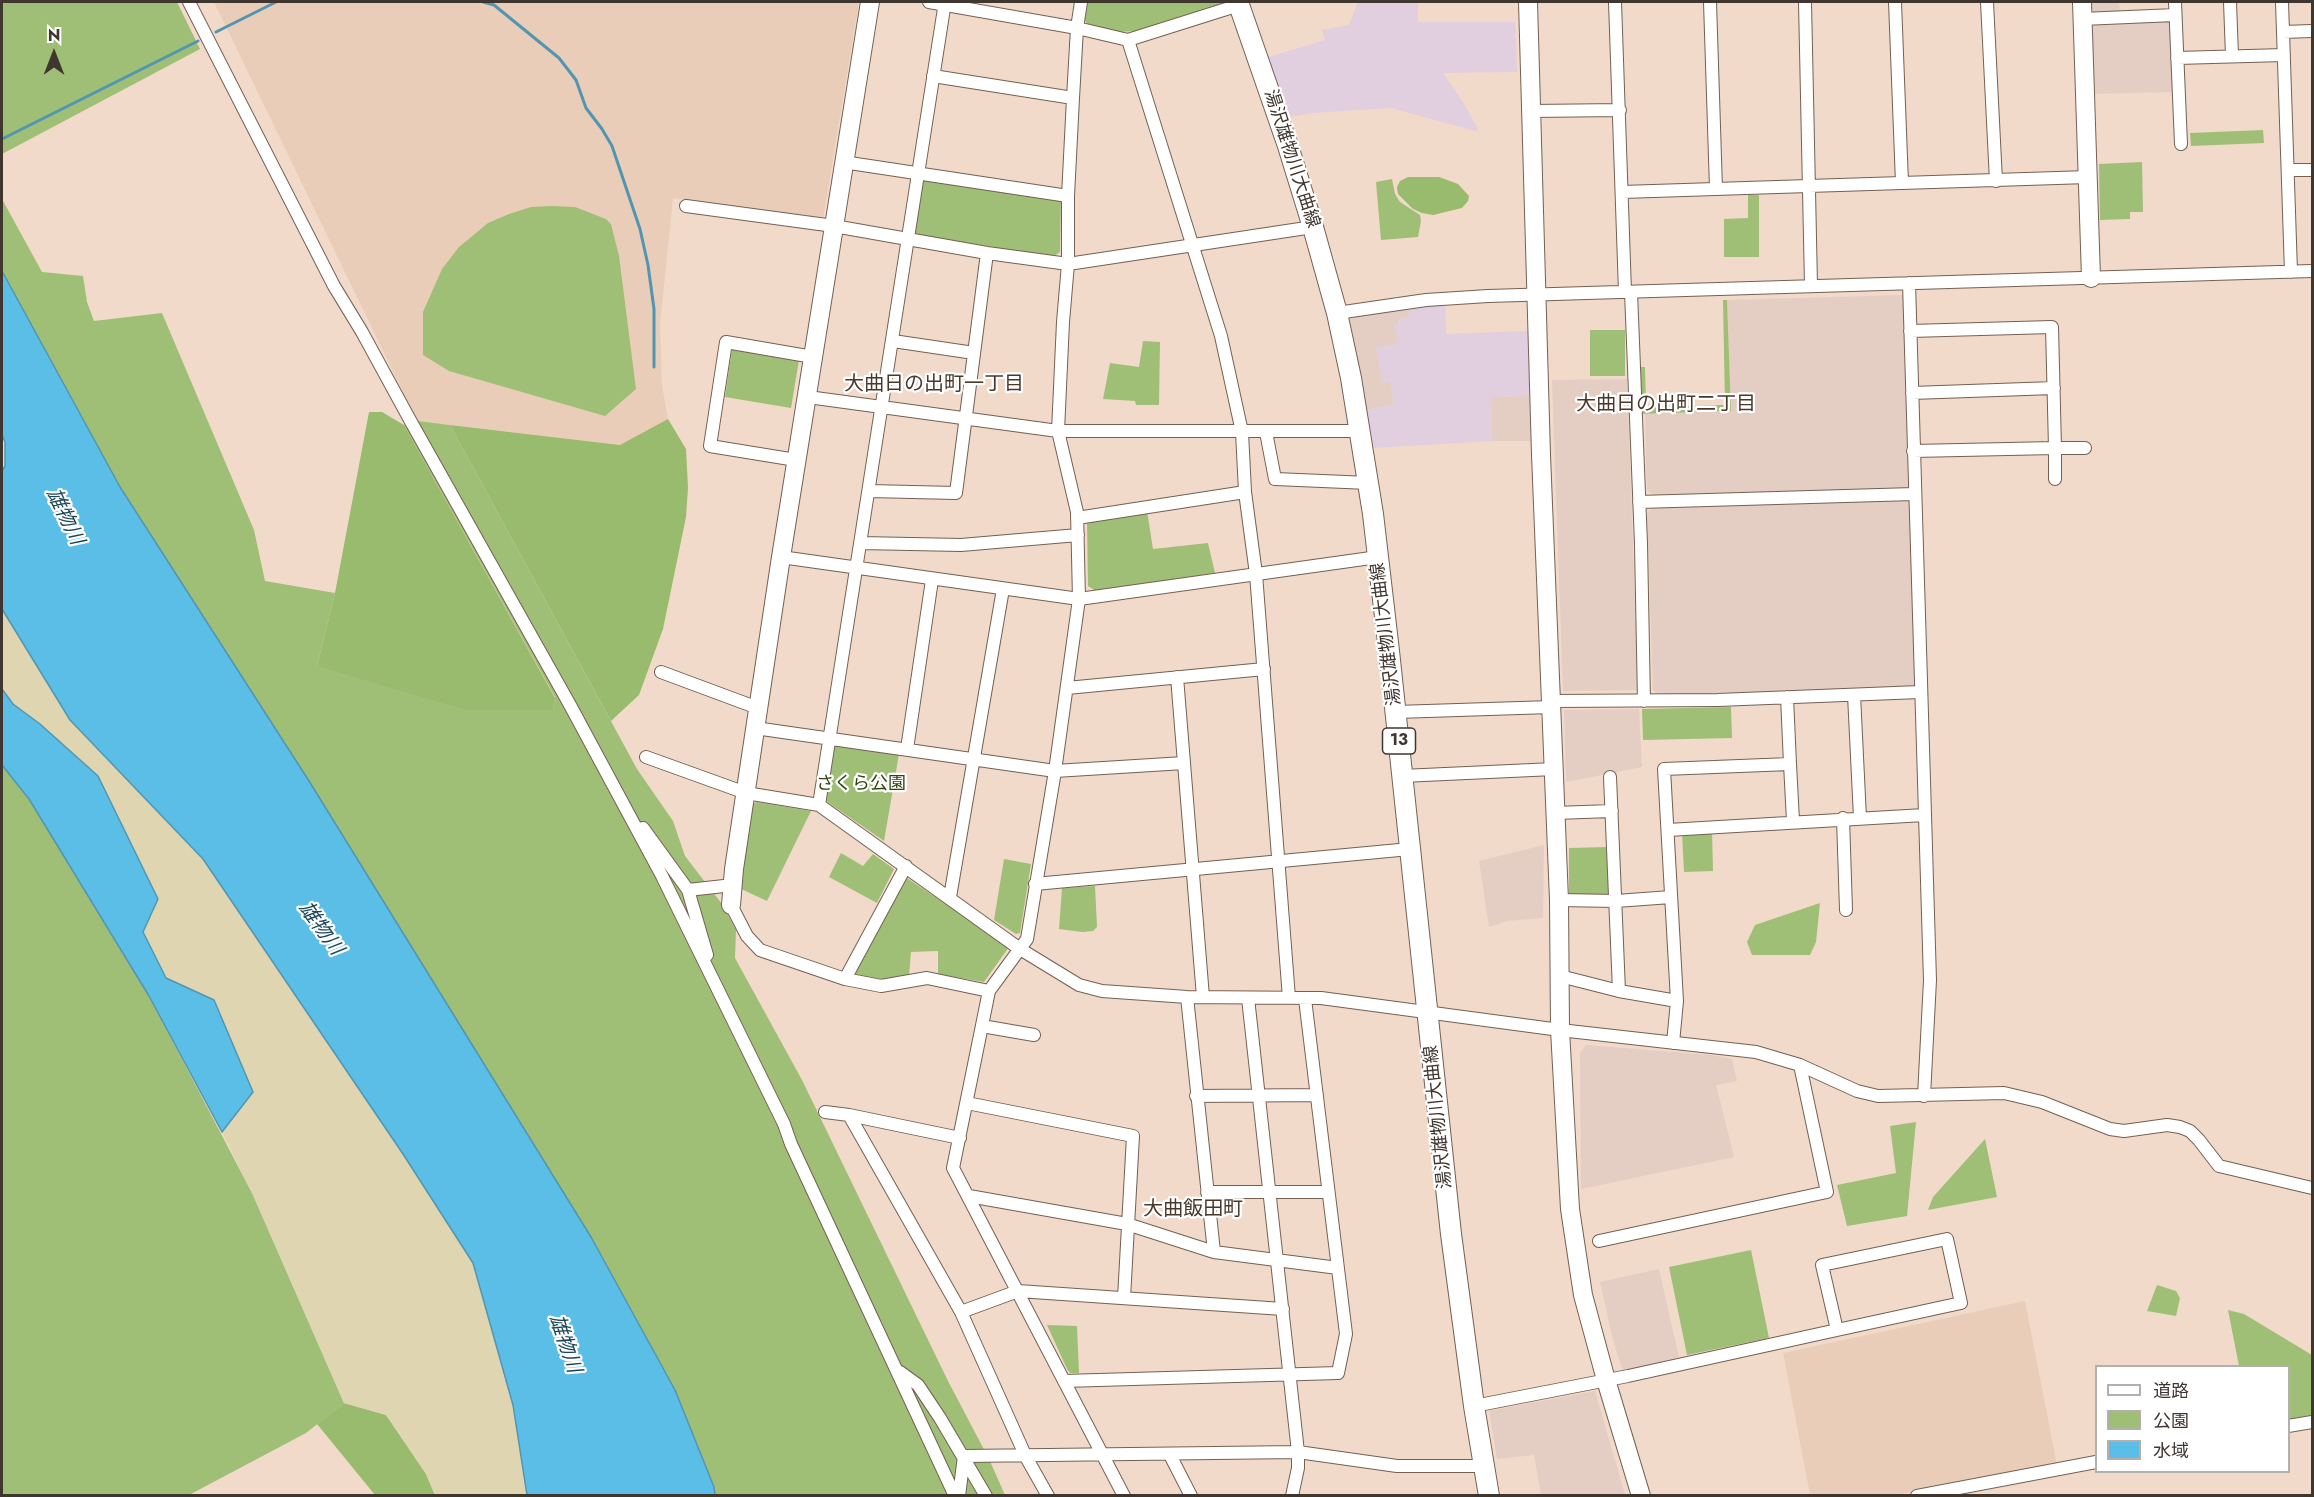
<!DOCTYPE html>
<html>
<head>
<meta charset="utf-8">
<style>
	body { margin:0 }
	#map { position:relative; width:2314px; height:1497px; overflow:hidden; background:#f1daca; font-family:Jost,"Noto Sans JP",sans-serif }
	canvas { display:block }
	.frame { position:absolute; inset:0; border:3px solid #3f362f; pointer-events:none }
	.legend { position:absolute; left:2095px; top:1365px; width:195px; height:108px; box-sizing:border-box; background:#fff; border:2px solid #b2afac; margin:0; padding:8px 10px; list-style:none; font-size:18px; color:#3f362f }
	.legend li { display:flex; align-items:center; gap:12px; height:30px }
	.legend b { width:30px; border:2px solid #b2afac }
	.north { position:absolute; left:24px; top:24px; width:60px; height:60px; -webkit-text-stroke:4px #fff; paint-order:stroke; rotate:0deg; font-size:16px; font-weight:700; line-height:24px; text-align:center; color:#3f362f }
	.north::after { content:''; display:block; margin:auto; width:21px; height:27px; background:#3f362f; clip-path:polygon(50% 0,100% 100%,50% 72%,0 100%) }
</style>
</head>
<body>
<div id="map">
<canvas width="2314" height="1497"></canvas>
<div class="frame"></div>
<ul class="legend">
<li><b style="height:8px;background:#fff"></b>道路</li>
<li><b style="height:16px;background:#9fbf76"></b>公園</li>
<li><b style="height:16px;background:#5abee7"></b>水域</li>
</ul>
<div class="north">N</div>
</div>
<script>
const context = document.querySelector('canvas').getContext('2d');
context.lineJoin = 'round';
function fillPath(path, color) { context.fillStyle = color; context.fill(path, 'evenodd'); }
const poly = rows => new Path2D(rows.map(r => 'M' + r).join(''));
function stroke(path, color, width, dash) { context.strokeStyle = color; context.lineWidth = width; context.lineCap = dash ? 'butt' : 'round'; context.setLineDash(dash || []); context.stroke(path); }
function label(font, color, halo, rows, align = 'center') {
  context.font = font + ' Jost,"Noto Sans JP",sans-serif'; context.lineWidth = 4.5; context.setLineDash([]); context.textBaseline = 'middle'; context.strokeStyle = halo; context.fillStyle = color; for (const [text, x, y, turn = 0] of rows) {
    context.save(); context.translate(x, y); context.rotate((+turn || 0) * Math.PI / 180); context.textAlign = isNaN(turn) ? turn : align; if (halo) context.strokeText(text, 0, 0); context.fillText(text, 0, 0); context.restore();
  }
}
fillPath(poly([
	[2089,2,2119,2,2120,14,2090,14],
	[2171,19,2173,92,2093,94,2091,21],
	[1904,295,1909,488,1654,495,1647,490,1645,414,1731,411,1727,300],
	[1408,307,1409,318,1399,319,1397,344,1376,347,1383,383,1390,381,1394,404,1367,410,1349,316],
	[1627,379,1638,690,1563,691,1552,380],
	[1530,396,1531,441,1492,441,1491,397],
	[1910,499,1916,690,1660,696,1653,690,1647,513,1653,507],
	[1639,709,1642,767,1566,782,1564,710],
	[1544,845,1543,918,1507,921,1489,927,1479,861],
	[1586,1045,1711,1055,1732,1059,1737,1081,1716,1085,1734,1157,1581,1189,1580,1053],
	[1659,1269,1679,1358,1623,1371,1613,1340,1600,1282],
	[1595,1391,1625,1495,1541,1495,1534,1455,1497,1459,1489,1411]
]), '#e4cdc2');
fillPath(poly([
	[1358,2,1418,2,1418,22,1515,22,1517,72,1443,73,1463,102,1478,129,1475,131,1391,108,1312,113,1288,117,1265,58,1325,40,1322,30,1349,25],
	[1445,302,1446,334,1529,331,1530,396,1491,397,1492,441,1374,448,1367,410,1394,404,1390,382,1382,383,1376,347,1397,343,1394,324,1400,323,1399,319,1409,317,1408,307]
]), '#e1cede');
fillPath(poly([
	[214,2,859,2,823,219,673,198,660,325,662,385,668,419,621,445,417,421],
	[2025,1301,2057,1465,1895,1495,1810,1495,1783,1353]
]), '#eacdb9');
fillPath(poly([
	[2,2,177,2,200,49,2,154],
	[1088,2,1228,2,1230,5,1138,31,1117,32,1090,26,1084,20],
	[2263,130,2264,143,2191,146,2190,133],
	[2142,162,2143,212,2130,212,2130,219,2100,220,2099,164],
	[922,177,1061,198,1060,252,1053,257,914,234],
	[1392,179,1395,194,1400,202,1420,215,1421,221,1418,237,1381,240,1376,182],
	[1748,195,1759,195,1759,257,1724,257,1724,219,1748,218],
	[2,199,42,272,83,276,87,302,94,321,162,313,254,530,265,581,335,593,317,666,553,710,555,697,404,425,410,420,450,425,637,769,673,821,685,856,722,904,736,930,735,958,802,1080,948,1381,989,1459,1005,1495,715,1495,714,1487,675,1390,591,1237,120,487,2,272],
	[551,206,575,207,606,219,611,224,619,256,636,389,605,416,449,371,423,355,423,312,442,269,459,247,488,223,509,214,531,207],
	[1723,300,1727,300,1731,411,1640,414,1640,367,1645,367,1646,407,1725,405],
	[1590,330,1625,330,1625,376,1590,376],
	[1143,341,1160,342,1159,405,1136,405,1135,401,1103,399,1110,363,1139,367],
	[732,349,799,360,791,408,725,397],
	[1147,511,1153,549,1208,543,1215,573,1096,591,1088,586,1087,520],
	[1731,707,1732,738,1643,740,1642,709],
	[835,744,899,754,884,841,826,801],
	[2,763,29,799,149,996,253,1195,344,1403,306,1433,189,1495,2,1495],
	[757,802,811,811,767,901,739,888,752,804],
	[1712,831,1713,871,1684,872,1682,832],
	[1608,847,1608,897,1569,897,1569,848],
	[841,853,863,866,873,854,894,869,877,903,829,877],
	[1004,859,1031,864,1020,933,1016,934,994,920],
	[907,878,1009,947,984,982,938,974,938,951,911,952,909,976,886,981,850,975],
	[1095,886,1097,927,1093,931,1082,932,1059,929,1062,888],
	[1820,903,1816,942,1810,955,1752,955,1747,942,1755,925],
	[1916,1122,1907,1216,1847,1226,1837,1185,1896,1173,1890,1126],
	[1985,1139,1997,1197,1928,1210,1933,1197],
	[1751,1250,1769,1338,1687,1355,1669,1267],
	[2157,1285,2176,1291,2180,1298,2176,1316,2147,1311],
	[2228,1310,2244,1314,2312,1355,2312,1415,2289,1419,2288,1366,2239,1366],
	[1047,1325,1077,1326,1079,1373,1070,1373,1067,1369]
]), '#9fbf76');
fillPath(poly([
	[1408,177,1439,177,1458,184,1469,196,1468,201,1462,208,1433,215,1422,213,1413,209,1398,194,1397,187,1400,181],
	[369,412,382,412,404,425,555,698,553,710,466,710,317,666,335,593],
	[668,419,686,449,688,488,686,517,663,629,639,695,611,721,450,425,620,445],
	[344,1403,386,1415,426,1474,435,1495,375,1495,317,1424]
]), '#99bb6d');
fillPath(poly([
	[2,609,70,720,203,859,403,1154,473,1263,513,1405,527,1495,435,1495,426,1474,387,1415,344,1403,253,1195,222,1132,252,1092,214,1000,166,978,143,932,98,776,40,724,13,704,2,689]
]), '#dfd5b1');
const water = poly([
	[2,271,120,487,309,781,591,1237,675,1390,714,1487,715,1495,527,1495,513,1405,473,1263,403,1154,203,859,70,720,2,609,2,471,5,466,5,442,2,435,2,271],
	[2,689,13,704,40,724,98,776,158,899,143,932,166,978,214,1000,253,1092,222,1132,149,996,29,799,2,765,2,689]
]);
fillPath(water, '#5abee7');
stroke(water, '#5295b0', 1.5);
stroke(poly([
	[483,2,494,5,559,58,576,80,586,108,602,129,612,146,640,229,648,265,654,309,654,367],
	[216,32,276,2],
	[2,139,198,41]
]), '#5295b0', 3);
const street = poly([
	[189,2,334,286,362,332,410,420,570,705,662,876,784,1124,791,1144,955,1496],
	[929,2,1077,28,1128,40,1239,5],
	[1081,2,1077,28,1073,98,1068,196,1068,264,1063,322,1058,431,1077,512,1079,599,1055,771,1027,939,989,991,953,1168,1124,1496],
	[1615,2,1625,292],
	[1710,2,1716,189],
	[1805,2,1811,285],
	[1895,2,1902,183],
	[1987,2,1996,181],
	[2175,2,2181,144],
	[2230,2,2232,56],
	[2282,2,2291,272],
	[2082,19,2175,15],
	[2283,32,2312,31],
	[1128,40,1221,336,1242,432,1245,492,1256,574,1289,998],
	[2177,58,2284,55],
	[933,76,1073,98],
	[1531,111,1620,110],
	[843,162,1068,196],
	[2288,170,2312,170],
	[1622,192,2088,177],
	[686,206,834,226,987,253,1068,264,1313,227],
	[1909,283,1930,980,1924,1096],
	[1631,292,1641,544,1644,701],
	[1337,313,1426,300,1488,296,2312,271],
	[1910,331,2052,327,2055,448,1913,451],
	[893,341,974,353],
	[1912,393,2054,388],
	[808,397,1058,431,1360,431],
	[1266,432,1275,479,1369,483],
	[796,460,710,446,726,342,813,357],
	[2055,479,2055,448,2085,448],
	[869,491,956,493,987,253],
	[1639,502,1914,494],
	[1077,518,1245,492],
	[860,543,961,545,1078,535],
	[781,557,1079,599,1378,557],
	[661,672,758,708],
	[1177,677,1203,997],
	[1067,688,1264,669],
	[1854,695,1860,818],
	[1550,701,1718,700,1920,692],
	[1396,712,1551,707],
	[755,728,1055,771,1184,763],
	[907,749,932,580],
	[646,757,746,793,819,805,1020,949,1079,985,1102,991,1187,997,1321,998,1560,1030,1756,1052,1800,1065,1857,1091,1878,1096,2004,1093,2042,1102,2110,1129,2124,1131,2167,1125,2180,1127,2190,1131,2199,1140,2219,1166,2312,1188],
	[1790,764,1793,821],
	[1402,776,1554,769],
	[1610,777,1619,991],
	[819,805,945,2],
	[1555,813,1612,811],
	[1843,818,1846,910],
	[643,828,688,890,707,955],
	[1668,830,1924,815],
	[1035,884,1410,849],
	[688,890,733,885],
	[950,897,1003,589],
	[1559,900,1616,901,1671,897],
	[731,905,747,936,760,950,845,979,881,986,927,978,989,991],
	[1560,976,1619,991,1677,1001],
	[845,979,906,866],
	[1187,997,1214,1252],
	[1248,998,1298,1452,1298,1468,1292,1496],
	[982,1026,1034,1035],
	[1673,1043,1677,1001,1664,769,1790,764,1787,697],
	[1196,1096,1317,1095],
	[967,1103,1133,1136,1124,1298],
	[825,1112,849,1115,960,1138],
	[849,1115,961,1312,1026,1457,1048,1496],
	[1207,1192,1327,1192],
	[969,1196,1127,1224,1214,1252,1338,1268],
	[1599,1241,1827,1192,1800,1065],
	[961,1312,1018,1291,1283,1309],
	[900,1372,918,1385,940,1418,986,1496],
	[1064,1381,1338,1373,1346,1334,1305,999],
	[1474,1406,1628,1376,1837,1330,1822,1265,1947,1239,1961,1303,1837,1330],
	[2288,1426,2312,1422],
	[1170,1455,1191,1496],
	[964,1456,1298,1452,1397,1466,1484,1466],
	[959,1496,964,1456],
	[1917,1496,2096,1462]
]);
const secondary = poly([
	[1528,2,1541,455,1559,900,1560,1030,1570,1209,1583,1295,1606,1380,1641,1496],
	[2082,2,2091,278],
	[731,905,734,869,781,557,870,2]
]);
const primary = poly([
	[1238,2,1288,146,1313,227,1337,313,1351,378,1373,514,1389,651,1451,1234,1474,1406,1489,1496]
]);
stroke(street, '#746053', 14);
stroke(secondary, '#746053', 20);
stroke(primary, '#746053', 22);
stroke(street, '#fff', 12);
stroke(secondary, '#fff', 18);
stroke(primary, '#fff', 20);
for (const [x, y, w] of [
	[1399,741,33]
]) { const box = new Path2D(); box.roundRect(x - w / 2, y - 13, w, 26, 4.5); context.fillStyle = '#fff'; context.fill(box); stroke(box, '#3f362f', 1.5); }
label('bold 16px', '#3f362f', null, [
	["13",1399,741]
]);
label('18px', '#3f362f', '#fff', [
	["湯沢雄物川大曲線",1291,159,72],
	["湯沢雄物川大曲線",1387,634,-97],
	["湯沢雄物川大曲線",1439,1117,-96]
]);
label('18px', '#30440b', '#fff', [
	["さくら公園",861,785]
]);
label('20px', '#4a382b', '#fff', [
	["大曲日の出町一丁目",934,385],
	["大曲日の出町二丁目",1666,405],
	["大曲飯田町",1193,1210]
]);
label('italic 20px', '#1c4759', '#fff', [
	["雄物川",64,517,64],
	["雄物川",320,929,54],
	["雄物川",564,1344,71]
]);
</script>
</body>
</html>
